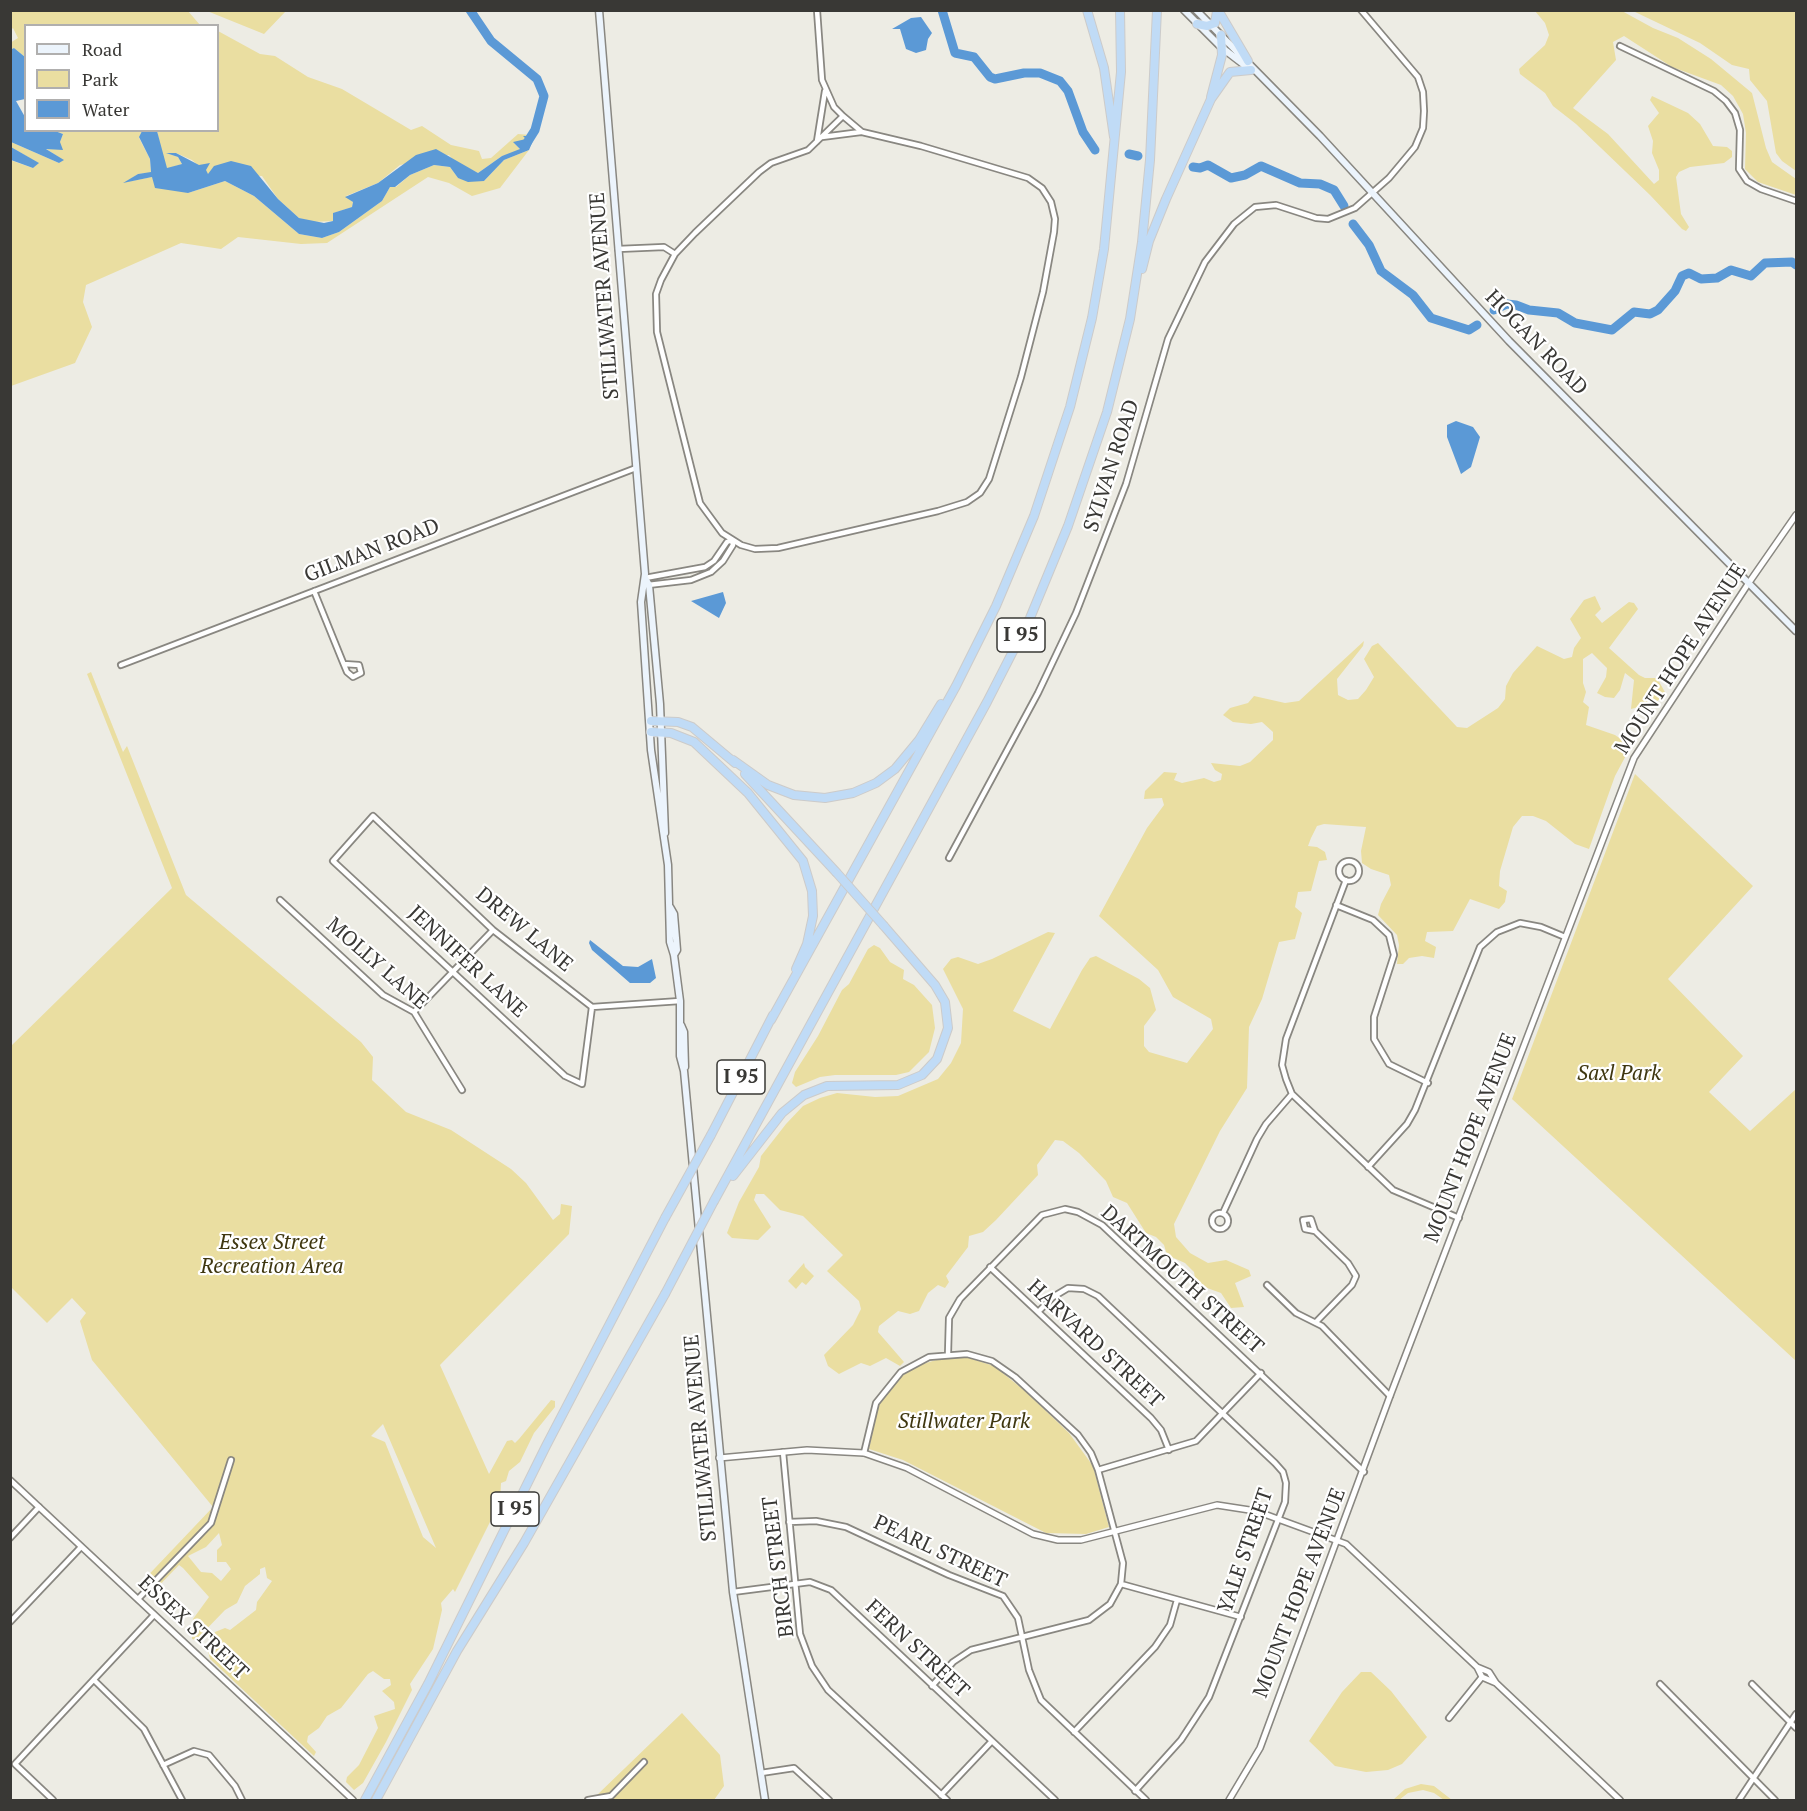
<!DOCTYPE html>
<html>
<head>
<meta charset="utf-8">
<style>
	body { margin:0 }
	#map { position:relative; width:1807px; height:1811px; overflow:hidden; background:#edece4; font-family:"PT Serif",serif }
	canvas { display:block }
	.frame { position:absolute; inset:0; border:12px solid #393835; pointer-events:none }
	.legend { position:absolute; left:24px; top:24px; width:195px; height:108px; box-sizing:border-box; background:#fff; border:2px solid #b0afae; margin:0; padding:8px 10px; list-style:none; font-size:18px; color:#393835 }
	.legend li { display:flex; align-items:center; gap:12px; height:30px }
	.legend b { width:30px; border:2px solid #b0afae }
</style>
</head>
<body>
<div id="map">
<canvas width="1807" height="1811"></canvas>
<div class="frame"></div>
<ul class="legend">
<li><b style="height:8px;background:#ecf4fc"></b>Road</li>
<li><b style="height:16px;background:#eadea1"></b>Park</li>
<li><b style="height:16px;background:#5b99d6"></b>Water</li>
</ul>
</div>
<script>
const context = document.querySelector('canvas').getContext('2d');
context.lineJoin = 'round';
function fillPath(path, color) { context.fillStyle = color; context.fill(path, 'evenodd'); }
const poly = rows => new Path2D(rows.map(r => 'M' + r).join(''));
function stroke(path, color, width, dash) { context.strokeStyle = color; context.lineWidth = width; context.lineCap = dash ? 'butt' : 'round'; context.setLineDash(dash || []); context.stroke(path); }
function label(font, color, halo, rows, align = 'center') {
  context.font = font + ' "PT Serif",serif'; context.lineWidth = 4.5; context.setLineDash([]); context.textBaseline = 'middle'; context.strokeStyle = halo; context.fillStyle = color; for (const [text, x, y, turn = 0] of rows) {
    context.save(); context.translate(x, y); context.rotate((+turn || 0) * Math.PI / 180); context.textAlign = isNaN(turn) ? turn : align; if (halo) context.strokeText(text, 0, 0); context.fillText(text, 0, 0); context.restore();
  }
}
fillPath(poly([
	[11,11,188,11,200,25,26,26,25,57,14,48,11,50,10,43,18,38,13,28,11,30],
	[207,11,286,11,264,34],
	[1535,11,1622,11,1653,28,1678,38,1711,59,1752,93,1766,148,1772,162,1796,179,1796,195,1758,182,1745,169,1746,133,1743,114,1733,96,1721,85,1672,67,1624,36,1613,42,1616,60,1573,108,1608,134,1654,184,1659,180,1659,170,1652,153,1653,141,1648,126,1659,113,1650,100,1652,96,1688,113,1700,124,1713,146,1727,147,1732,151,1732,157,1724,163,1690,167,1679,172,1676,177,1681,214,1689,227,1686,231,1682,229,1650,195,1576,124,1553,106,1545,93,1520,74,1519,69,1545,45,1549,35,1545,23],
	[1633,11,1796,11,1796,171,1782,161,1776,153,1767,101,1750,80,1749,69,1732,65,1700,43],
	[218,31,260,54,275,56,308,77,342,89,411,130,422,126,451,145,479,151,482,159,491,158,518,134,530,135,527,139,514,143,520,149,516,153,502,156,478,173,454,161,449,155,400,165,378,183,346,196,353,202,352,207,334,213,333,221,313,222,299,218,278,199,262,176,208,174,192,160,176,153,167,153,178,157,182,164,167,169,163,159,157,131,218,130],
	[55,131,142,131,139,138,150,159,151,173,138,174,126,182,152,177,188,193,225,181,254,196,299,234,322,238,339,232,382,201,390,187,396,187,410,175,434,165,450,167,458,178,484,181,504,160,529,150,500,188,472,196,449,183,428,177,327,243,301,244,238,237,221,249,181,243,86,285,83,302,92,327,75,363,11,386,10,160,33,168,38,163,11,147,11,142,59,163,63,160,45,148,60,142,63,134],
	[1595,596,1601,609,1595,615,1602,623,1629,602,1634,603,1638,609,1609,648,1639,675,1645,678,1657,678,1666,694,1656,702,1631,709,1634,680,1625,673,1620,690,1614,698,1605,697,1597,693,1606,677,1607,668,1592,653,1583,659,1583,683,1586,692,1583,702,1589,707,1586,725,1615,735,1631,746,1615,776,1589,849,1575,844,1546,821,1533,816,1522,816,1513,827,1500,871,1499,886,1507,891,1505,902,1499,909,1470,899,1453,931,1427,932,1425,941,1436,947,1434,958,1422,956,1409,958,1403,964,1397,964,1399,945,1397,935,1378,915,1381,904,1391,885,1389,875,1371,869,1362,863,1361,851,1366,827,1324,824,1317,826,1311,838,1308,846,1317,847,1325,852,1327,860,1319,861,1311,891,1298,892,1295,907,1302,913,1295,939,1279,942,1262,999,1249,1027,1247,1088,1220,1131,1174,1224,1176,1237,1190,1253,1208,1263,1226,1260,1249,1270,1251,1276,1235,1283,1244,1307,1231,1308,1221,1293,1196,1284,1194,1272,1185,1263,1167,1255,1164,1245,1156,1237,1146,1233,1127,1203,1113,1197,1106,1181,1079,1153,1063,1141,1055,1140,1037,1165,1038,1175,996,1220,983,1232,969,1236,968,1247,946,1276,949,1282,945,1288,938,1285,928,1293,919,1311,910,1314,898,1311,879,1326,878,1332,904,1362,900,1366,886,1358,870,1366,861,1363,839,1374,828,1366,824,1355,853,1325,861,1309,859,1301,827,1271,843,1255,803,1216,780,1210,764,1194,756,1194,754,1200,771,1227,758,1240,732,1238,727,1233,739,1202,759,1167,761,1156,786,1124,803,1106,820,1098,837,1093,875,1097,898,1096,938,1079,951,1063,961,1043,963,1009,943,969,951,959,958,957,978,964,992,959,1048,932,1055,933,1013,1011,1050,1029,1082,970,1090,958,1096,956,1139,979,1150,988,1156,1010,1144,1026,1144,1046,1149,1052,1187,1063,1213,1029,1211,1019,1173,997,1158,970,1099,916,1147,828,1164,805,1162,798,1144,799,1145,791,1164,772,1177,773,1174,780,1182,783,1204,778,1214,782,1221,780,1222,774,1215,770,1211,763,1240,766,1250,762,1273,740,1273,732,1262,722,1251,724,1233,722,1223,715,1230,708,1248,703,1254,696,1285,703,1299,701,1364,641,1363,646,1337,679,1338,695,1348,700,1358,699,1366,690,1374,677,1364,659,1372,646,1378,643,1457,727,1467,728,1498,708,1505,699,1506,686,1513,673,1537,646,1564,659,1572,657,1574,648,1581,638,1570,619,1584,600],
	[91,672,123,752,127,746,186,895,361,1042,373,1057,372,1080,406,1112,451,1130,511,1169,526,1183,553,1220,560,1214,561,1204,572,1206,569,1234,440,1365,489,1474,507,1441,512,1440,515,1443,519,1439,551,1400,555,1401,555,1407,534,1433,520,1462,509,1471,506,1481,501,1483,500,1502,455,1592,453,1589,441,1603,442,1610,433,1649,410,1684,412,1690,386,1742,363,1783,354,1790,346,1782,347,1777,359,1765,378,1728,374,1716,395,1709,394,1702,382,1691,391,1685,390,1679,384,1679,373,1671,368,1674,341,1708,327,1716,319,1728,308,1736,307,1742,316,1752,314,1756,210,1659,208,1651,215,1632,225,1628,230,1630,256,1610,257,1602,272,1581,267,1578,265,1567,260,1569,260,1574,245,1586,237,1603,225,1610,196,1640,192,1639,193,1619,209,1597,183,1568,179,1565,148,1597,137,1587,213,1507,92,1360,80,1321,86,1313,72,1298,47,1323,11,1287,10,1047,172,888,87,674],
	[383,1424,436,1548,423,1537,385,1442,371,1436],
	[219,1533,222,1545,217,1550,217,1562,226,1562,231,1569,221,1581,212,1573,201,1572,188,1556,206,1547],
	[1635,774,1753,886,1668,979,1743,1056,1709,1092,1750,1131,1796,1089,1796,1361,1512,1099],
	[874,945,880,948,890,962,904,970,903,979,914,985,932,1005,935,1028,929,1052,909,1072,896,1075,835,1075,820,1077,796,1087,792,1083,795,1072,818,1036,842,990,849,984,868,949],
	[804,1263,805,1267,814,1276,806,1285,802,1282,796,1289,788,1281],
	[946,1357,966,1357,994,1366,1025,1391,1069,1433,1093,1466,1109,1527,1086,1534,1046,1533,903,1460,869,1449,878,1406,898,1379,916,1366],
	[1361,1672,1371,1672,1391,1691,1427,1737,1402,1764,1388,1770,1366,1772,1335,1766,1309,1741,1342,1692],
	[682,1713,720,1755,724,1786,714,1800,599,1800,596,1796],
	[1421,1784,1434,1786,1452,1800,1444,1800,1434,1793,1423,1790,1408,1793,1399,1800,1393,1800,1405,1789]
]), '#eadea1');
fillPath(poly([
	[921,17,932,33,928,39,926,50,916,53,906,49,900,29,892,29,911,18],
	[14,48,25,57,25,99,16,101,25,117,26,130,55,131,63,134,60,142,63,150,46,149,64,160,59,163,11,142,10,50],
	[142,131,157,131,167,168,182,164,178,157,166,153,176,153,199,165,210,163,206,170,208,174,214,166,231,161,251,166,278,199,299,218,324,223,333,221,333,213,352,207,353,202,345,197,378,183,416,155,436,149,478,173,502,156,520,149,513,142,526,139,523,136,535,136,529,150,504,160,484,181,468,182,458,178,450,167,434,165,410,175,395,187,390,187,382,201,339,232,322,238,299,234,254,196,225,181,188,193,155,188,152,177,123,183,138,174,151,172,150,159,139,137],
	[11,147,39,163,33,168,11,160],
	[1456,421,1473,427,1480,437,1471,467,1461,474,1447,437,1447,425],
	[723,592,726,603,719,618,691,601],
	[590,940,623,966,638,967,652,959,656,978,650,983,630,983,592,950,589,943]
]), '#5b99d6');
stroke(poly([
	[470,10,491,41,537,79,544,96,535,130,525,146],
	[942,10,955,53,974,57,990,77,995,79,1024,73,1040,73,1060,81,1068,91,1083,132,1095,150],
	[1129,154,1138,156],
	[1193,167,1200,168,1208,165,1231,178,1245,175,1261,166,1300,183,1320,184,1334,190,1344,206],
	[1353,224,1369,245,1381,271,1413,295,1431,318,1469,330,1477,325],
	[1494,310,1507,304,1516,305,1529,310,1558,313,1575,323,1612,330,1634,312,1650,314,1658,310,1675,291,1682,276,1689,273,1701,279,1717,278,1731,270,1751,276,1765,263,1792,262,1796,265]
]), '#5b99d6', 9);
const minor = poly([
	[817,10,822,80,834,107,843,116,862,132,921,146,1028,178,1042,188,1051,202,1055,219,1054,232,1043,292,1021,377,989,479,980,493,967,502,938,511,778,548,755,549,741,545,722,533,700,503,657,332,656,294,661,280,675,254,695,233,759,172,771,163,808,150,843,116],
	[1620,46,1714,91,1726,101,1735,113,1740,130,1739,169,1747,181,1761,189,1796,201],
	[822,137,861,132],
	[817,141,825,91],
	[618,249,664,247,675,254],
	[645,578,705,567,714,561,727,542,732,540],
	[648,585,691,580,711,572,723,561,733,545,732,540],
	[314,591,342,660,347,672,353,677,361,673,359,665,344,664],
	[121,665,636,468],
	[949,858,1038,693,1076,613,1126,484,1168,339,1205,262,1234,224,1255,207,1276,205,1316,218,1328,219,1355,208,1389,178,1415,147,1423,128,1424,111,1423,92,1418,77,1361,10],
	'1339 871a10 10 0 1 1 20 0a10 10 0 1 1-20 0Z',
	[1346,880,1286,1039,1282,1065,1286,1079,1292,1094,1393,1190,1459,1218],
	[280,900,383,995,414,1012,462,1090],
	[1336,905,1373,920,1389,935,1394,955,1374,1017,1374,1039,1389,1064,1428,1083],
	[592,1007,582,1084,565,1076,333,861,373,816,493,930,592,1007,680,1001],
	[414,1012,493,930],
	[1368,1167,1407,1124,1415,1110,1480,947,1497,932,1520,923,1541,927,1565,937],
	'1212 1221a8 8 0 1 1 16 0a8 8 0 1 1-16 0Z',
	[1223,1213,1257,1139,1266,1124,1292,1094],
	[1315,1231,1305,1229,1303,1220,1311,1219,1315,1231,1348,1263,1356,1276,1352,1285,1316,1322],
	[990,1267,1151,1418,1161,1430,1169,1450],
	[1267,1285,1296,1313,1322,1326,1390,1396],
	[1038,1312,1053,1297,1068,1288,1084,1289,1098,1296,1275,1463,1283,1472,1286,1483,1285,1502,1209,1697,1181,1740,1135,1791],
	[948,1354,949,1318,960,1299,1042,1215,1065,1209,1078,1212,1102,1225,1364,1472],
	[783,1452,800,1634,812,1666,828,1690,947,1800],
	[864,1453,876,1403,901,1372,929,1357,967,1354,992,1361,1015,1377,1078,1435,1091,1453,1098,1470,1123,1563,1121,1584,1110,1604,1089,1620,971,1650,953,1662,932,1686],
	[1098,1470,1196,1441,1261,1373],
	[789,1522,816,1521,846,1527,949,1575,1003,1596,1018,1618,1029,1670,1041,1700,1146,1800],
	[10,1538,39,1507],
	[1121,1584,1241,1617],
	[733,1592,810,1582,831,1590,1055,1800],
	[138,1599,211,1523,231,1460],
	[10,1622,81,1547],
	[94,1680,144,1729,182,1800],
	[1660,1684,1775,1800],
	[1752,1684,1796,1728],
	[1449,1718,1482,1677],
	[1074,1732,1155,1647,1170,1625,1177,1600],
	[163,1765,194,1751,209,1755,235,1786,242,1800],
	[761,1773,794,1768,829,1800],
	[941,1795,992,1741],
	[53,1800,15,1764,154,1615],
	[588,1800,611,1796,644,1762],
	[1739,1800,1796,1714]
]);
const tertiary = poly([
	[719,1458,807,1450,864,1453,907,1468,1033,1534,1058,1540,1081,1540,1217,1505,1256,1511,1346,1544,1477,1667,1482,1677,1496,1683],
	[10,1480,353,1800],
	[1477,1667,1489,1672,1496,1683,1620,1800],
	[1229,1800,1260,1748,1390,1396,1634,758,1748,584,1796,515]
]);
const secondary = poly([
	[599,10,645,574,641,602,651,750,668,865,670,942,674,955,680,1001,680,1056,684,1071,733,1592,765,1800],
	[1184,10,1221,47,1251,70],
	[1196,10,1320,136,1509,341,1796,631],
	[645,578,649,585,660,704,665,833],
	[670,907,674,914,677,950,674,955],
	[681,1025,684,1032,685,1067]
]);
const motorway = poly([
	[1087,10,1104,68,1114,137],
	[1218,10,1248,61],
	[1197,24,1207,26,1215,23,1217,11],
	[1211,97,1222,55,1221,35],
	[1142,269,1149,241,1166,199,1211,99,1230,72,1251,70],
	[651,721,678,722,692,727,735,763],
	[651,732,671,733,694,742,748,793,803,861,812,891,813,916,807,944,796,969],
	[733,760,768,785,794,795,825,798,853,793,876,783,895,769,919,740,941,704],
	[745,774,836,872],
	[771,1020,956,686,996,606,1034,516,1070,407,1092,318,1104,249,1121,72,1120,10],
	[711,1135,773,1015],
	[733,1176,782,1113,804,1095,827,1086,898,1085,922,1075,937,1059,948,1028,945,1002,935,985,884,926],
	[714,1201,987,702,1030,618,1068,526,1107,412,1130,319,1142,242,1150,160,1157,10],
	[365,1800,428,1684,546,1446,665,1218],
	[376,1800,457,1651,524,1543,665,1294]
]);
stroke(minor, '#898781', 8);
stroke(tertiary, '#898781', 8);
stroke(secondary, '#898781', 9);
stroke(motorway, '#cccbca', 10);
stroke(minor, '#fff', 4.5);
stroke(tertiary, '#fff', 5);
stroke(secondary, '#ecf4fc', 6);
stroke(motorway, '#c0dbf6', 8);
const motorwayBridge = poly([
	[836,872,884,926],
	[665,1218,711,1135],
	[665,1294,714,1201]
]);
stroke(motorwayBridge, '#cccbca', 10, []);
stroke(motorwayBridge, '#c0dbf6', 8);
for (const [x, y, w] of [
	[1021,635,48],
	[741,1077,48],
	[515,1509,48]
]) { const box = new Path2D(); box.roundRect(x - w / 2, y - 17, w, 34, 4.5); context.fillStyle = '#fff'; context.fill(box); stroke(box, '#393835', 1.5); }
label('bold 20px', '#393835', null, [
	["I 95",1021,635],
	["I 95",741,1077],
	["I 95",515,1509]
]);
label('21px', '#393835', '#fff', [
	["STILLWATER AVENUE",605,296,-94],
	["HOGAN ROAD",1536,343,46],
	["SYLVAN ROAD",1112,466,-72],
	["GILMAN ROAD",372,551,-21],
	["MOUNT HOPE AVENUE",1681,659,-57],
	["DREW LANE",524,930,40],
	["JENNIFER LANE",467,962,43],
	["MOLLY LANE",377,964,41],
	["MOUNT HOPE AVENUE",1471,1138,-69],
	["DARTMOUTH STREET",1182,1280,42],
	["HARVARD STREET",1095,1344,43],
	["STILLWATER AVENUE",701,1438,-95],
	["YALE STREET",1246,1551,-71],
	["PEARL STREET",940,1552,25],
	["BIRCH STREET",779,1567,-97],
	["MOUNT HOPE AVENUE",1300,1593,-69],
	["ESSEX STREET",193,1628,43],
	["FERN STREET",917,1649,43]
]);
label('italic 21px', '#3f3710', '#fff', [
	["Saxl Park",1619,1074],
	["Essex Street",272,1243],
	["Recreation Area",272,1267],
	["Stillwater Park",964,1422]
]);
</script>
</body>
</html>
